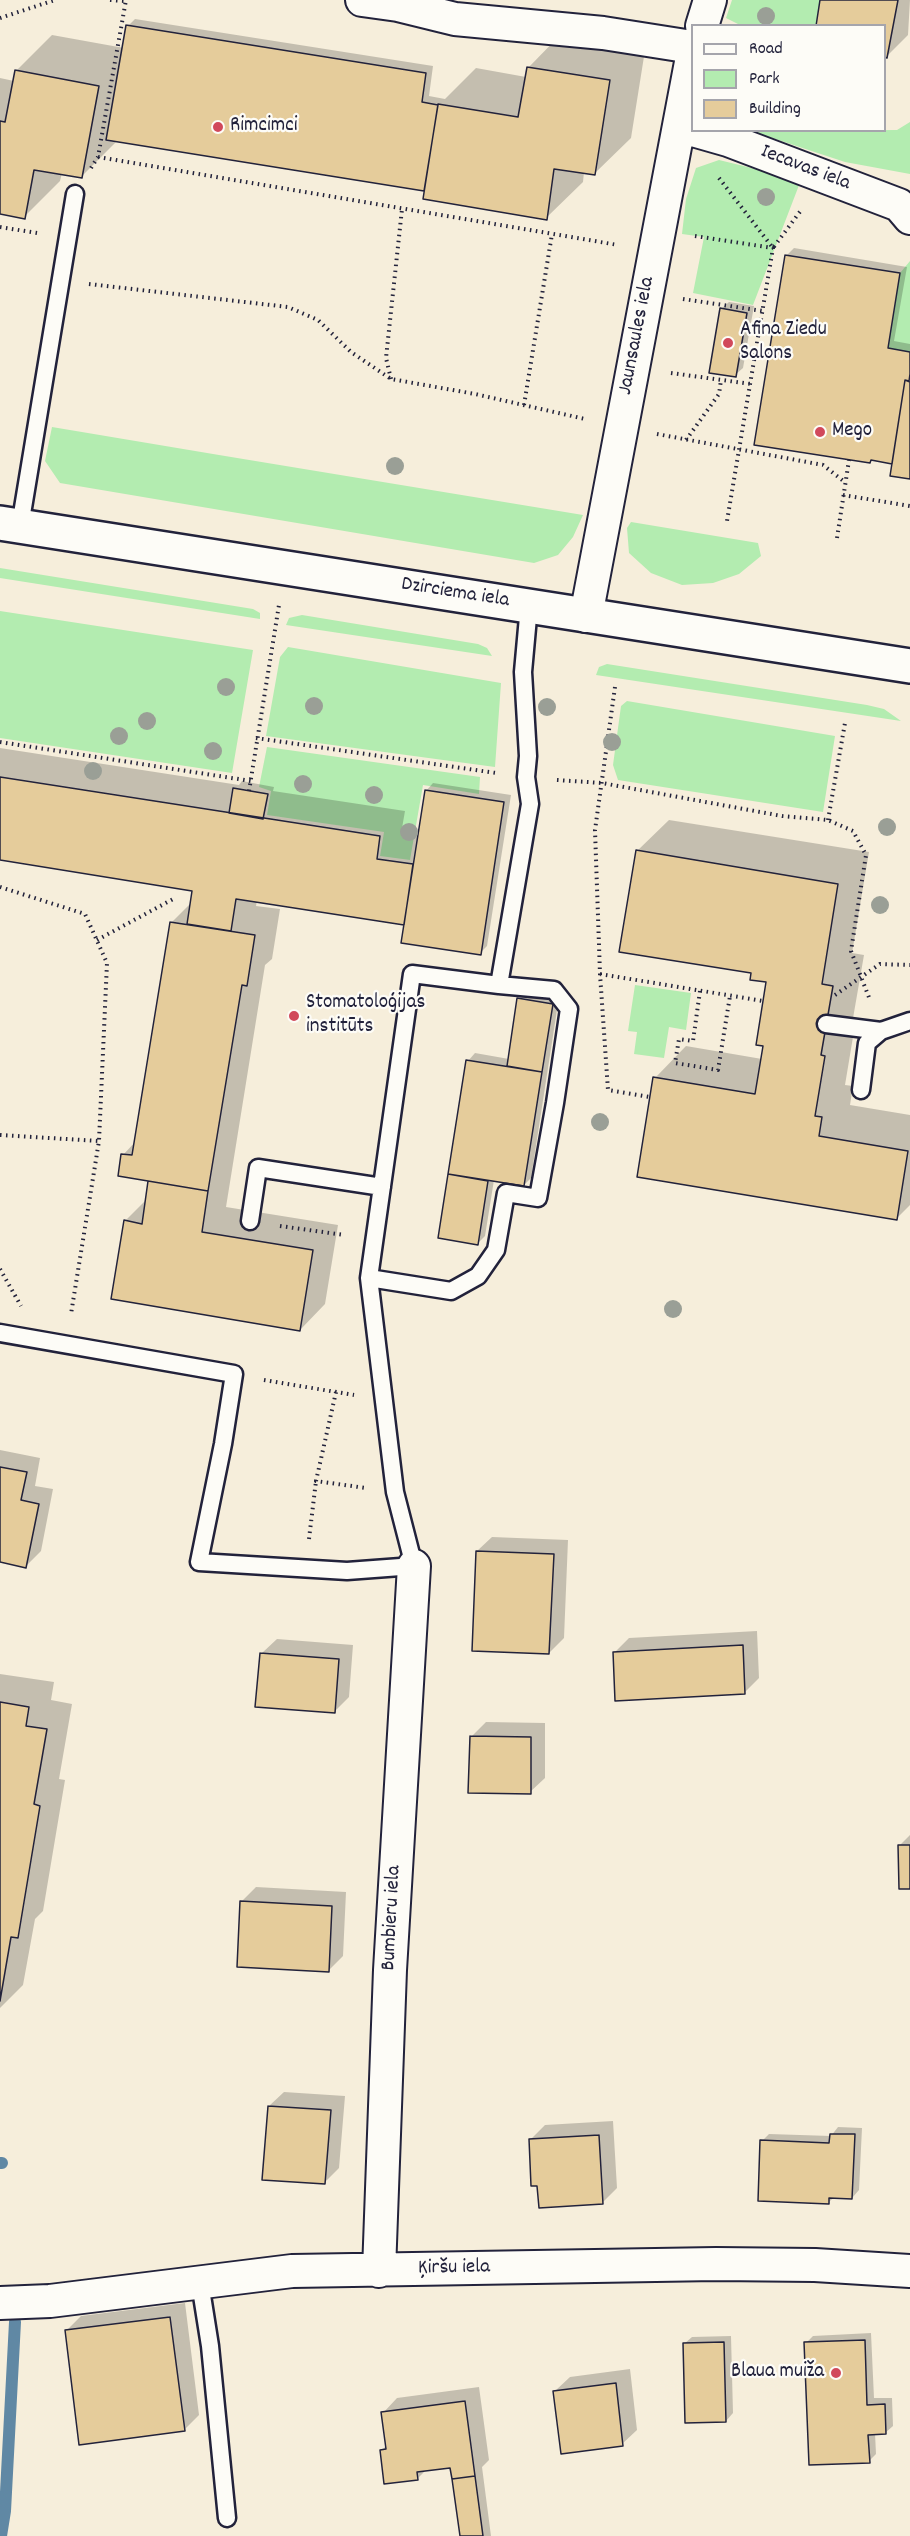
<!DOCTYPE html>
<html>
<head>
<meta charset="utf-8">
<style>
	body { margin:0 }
	#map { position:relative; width:910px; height:2536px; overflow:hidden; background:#f6eedb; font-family:Dekko,sans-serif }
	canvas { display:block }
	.legend { position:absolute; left:691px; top:24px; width:195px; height:108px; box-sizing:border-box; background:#fdfcf7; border:2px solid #a5a5ac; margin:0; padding:8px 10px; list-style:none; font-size:18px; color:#22223b }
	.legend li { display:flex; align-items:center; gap:12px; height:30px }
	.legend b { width:30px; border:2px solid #a5a5ac }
</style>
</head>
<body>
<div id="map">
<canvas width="910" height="2536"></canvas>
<ul class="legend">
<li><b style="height:8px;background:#fdfcf7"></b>Road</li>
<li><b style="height:16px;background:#b3ecb0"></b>Park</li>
<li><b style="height:16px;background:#e5cc9b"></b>Building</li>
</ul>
</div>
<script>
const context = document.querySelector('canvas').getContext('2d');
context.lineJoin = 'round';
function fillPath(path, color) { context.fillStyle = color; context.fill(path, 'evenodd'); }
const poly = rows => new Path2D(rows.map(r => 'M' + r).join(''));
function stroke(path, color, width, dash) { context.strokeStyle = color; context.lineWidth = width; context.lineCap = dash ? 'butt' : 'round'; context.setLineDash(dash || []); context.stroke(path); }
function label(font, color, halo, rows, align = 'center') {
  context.font = font + ' Dekko,sans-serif'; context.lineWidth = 4.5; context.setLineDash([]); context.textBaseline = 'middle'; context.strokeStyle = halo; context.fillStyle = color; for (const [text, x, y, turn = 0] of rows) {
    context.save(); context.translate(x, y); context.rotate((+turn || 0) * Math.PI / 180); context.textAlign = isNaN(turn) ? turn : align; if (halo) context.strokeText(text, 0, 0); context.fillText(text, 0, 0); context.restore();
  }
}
fillPath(poly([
	[732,0,820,0,816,25,740,25,726,18],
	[910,122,910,174,845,162,751,131,897,130],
	[719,160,801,180,753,305,693,293,704,237,682,234,686,199,696,168],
	[910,261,910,352,888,348,900,273],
	[52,427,219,455,583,515,573,537,558,555,534,563,60,483,45,461],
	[631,522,758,543,761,556,739,574,713,583,682,585,651,573,629,553,627,528],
	[0,568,253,609,260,613,260,619,0,578],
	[0,611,253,650,232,773,0,738],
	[302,615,478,644,487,648,492,656,286,625,289,618],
	[288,647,501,683,495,767,266,736,280,657],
	[607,664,867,705,884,709,901,721,596,675,599,667],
	[627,701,835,736,823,812,618,780,613,765,621,706],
	[267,747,480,777,479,794,423,785,410,860,380,856,384,832,267,815,271,791,259,787],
	[635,985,691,993,686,1030,669,1027,664,1058,634,1054,637,1032,628,1031]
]), '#b3ecb0');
fillPath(poly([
	[822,0,910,0,908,35,887,56,884,26],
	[135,19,433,66,429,96,445,99,476,68,526,77,528,68,564,31,646,44,631,138,594,174,584,172,583,182,546,218,427,187,424,190,117,141,81,177,62,173,60,181,24,217,0,213,0,78,14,81,16,71,52,35,124,48,128,26],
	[794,248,907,267,894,341,910,344,910,478,894,459,872,459,870,462,756,444,787,255],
	[729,302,754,306,743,368,735,375,721,309],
	[0,748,239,785,242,781,274,787,273,791,405,811,401,834,419,836,426,791,433,783,511,795,487,946,480,953,405,923,257,901,256,906,280,909,272,959,265,965,226,1207,338,1225,325,1304,300,1330,125,1221,147,1199,150,1179,123,1155,136,1141,172,922,192,902,194,889,0,858],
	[669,820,869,852,852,953,864,955,852,1024,855,1025,845,1085,853,1086,850,1105,910,1115,910,1205,897,1218,655,1078,686,1046,762,1059,768,981,753,972,637,851],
	[526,992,559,997,531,1178,524,1185,494,1180,485,1236,478,1243,439,1237,468,1061,475,1053,509,1059,519,999],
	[0,1450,40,1458,35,1486,53,1489,41,1551,26,1566,0,1561],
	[492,1537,568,1540,564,1638,549,1653,477,1551],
	[757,1631,759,1678,745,1692,614,1653,629,1638],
	[277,1639,353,1645,349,1697,334,1712,262,1653],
	[0,1674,54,1682,51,1700,72,1704,59,1779,65,1780,43,1911,35,1919,23,1985,0,2008],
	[486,1722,545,1723,545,1778,530,1792,472,1736],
	[910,1835,910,1888,900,1845],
	[256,1887,346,1892,343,1956,328,1971,241,1902],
	[284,2092,345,2096,339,2168,324,2183,269,2106],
	[613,2121,617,2188,602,2203,538,2184,530,2140,545,2125],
	[838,2127,862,2128,859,2190,852,2198,834,2197,828,2203,762,2141,769,2134,831,2136],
	[185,2303,199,2415,184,2430,66,2331,81,2316],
	[871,2333,874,2398,892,2398,893,2426,885,2433,875,2433,876,2454,869,2461,806,2343,813,2336],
	[731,2336,733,2413,726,2421,684,2344,692,2337],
	[630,2369,637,2430,622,2444,555,2391,570,2377],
	[479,2387,489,2460,482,2467,491,2536,462,2536,452,2466,426,2470,417,2479,381,2451,387,2445,383,2413,397,2398]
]), '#0003');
stroke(poly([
	[0,2163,2,2163],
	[1,2536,5,2511,15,2322]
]), '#6088a4', 12);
const building = poly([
	[820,0,898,0,887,58,884,57,884,26,816,26,820,0],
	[126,25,426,73,422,102,438,105,424,191,106,140,126,25],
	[527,67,610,80,595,175,554,169,547,220,423,199,438,104,518,117,527,67],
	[15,70,99,86,82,178,34,170,25,219,0,214,0,121,5,122,15,70],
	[785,255,900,273,888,348,910,352,910,374,909,381,905,380,892,464,871,460,870,463,754,445,785,255],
	[720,308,747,313,736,377,709,373,720,308],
	[905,380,910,382,910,479,890,476,905,380],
	[0,777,380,836,377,859,413,864,404,925,236,899,231,931,187,924,192,891,0,860,0,777],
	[233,788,268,794,263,819,229,813,233,788],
	[425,790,504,802,481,955,401,943,425,790],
	[636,850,838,884,822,984,833,986,821,1055,825,1056,815,1116,822,1117,819,1136,908,1151,897,1220,637,1177,653,1077,755,1094,763,1046,756,1045,766,982,750,980,751,973,619,952,636,850],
	[170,922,255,935,247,986,242,985,208,1191,118,1176,121,1154,132,1155,170,922],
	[517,998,553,1004,542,1072,507,1066,517,998],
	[466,1060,542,1072,524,1186,448,1174,466,1060],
	[448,1174,488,1181,478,1245,438,1238,448,1174],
	[148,1181,208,1191,202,1232,313,1250,300,1331,111,1299,124,1220,142,1224,148,1181],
	[0,1467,27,1472,21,1500,39,1504,26,1568,0,1562,0,1467],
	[476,1551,554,1554,549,1654,472,1651,476,1551],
	[743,1645,745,1694,615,1701,613,1652,743,1645],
	[260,1653,339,1659,335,1713,255,1707,260,1653],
	[0,1702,29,1707,26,1726,47,1729,34,1804,40,1806,18,1938,11,1937,0,2001,0,1702],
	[470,1736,531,1737,531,1794,468,1793,470,1736],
	[898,1845,910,1845,910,1889,899,1889,898,1845],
	[240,1901,332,1906,329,1972,237,1967,240,1901],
	[268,2106,331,2110,325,2184,262,2180,268,2106],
	[830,2134,855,2134,852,2199,829,2198,829,2204,758,2201,760,2140,829,2143,830,2134],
	[599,2135,603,2204,539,2208,537,2186,531,2186,529,2139,599,2135],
	[170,2317,185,2431,79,2445,65,2330,170,2317],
	[865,2340,867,2405,885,2404,886,2434,868,2435,870,2463,809,2465,804,2342,865,2340],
	[724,2342,726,2422,685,2423,683,2343,724,2342],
	[616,2383,623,2446,561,2454,553,2391,616,2383],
	[465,2401,475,2476,452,2479,450,2468,417,2472,418,2480,384,2484,380,2450,386,2449,381,2412,465,2401],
	[475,2476,483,2536,460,2536,452,2479,475,2476]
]);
fillPath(building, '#e5cc9b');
stroke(building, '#22223b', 1.5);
const lane = poly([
	[20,526,75,194],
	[499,985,554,990,569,1009,555,1103,538,1198,506,1193,496,1250,478,1276,451,1291,369,1278,412,974,499,985,530,804,526,777,528,756,523,672,529,606],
	[826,1024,881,1031,910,1021],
	[861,1090,867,1043,881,1031],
	[250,1221,258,1168,382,1187],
	[0,1333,234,1374,223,1444,199,1562,347,1571,414,1566,395,1492,369,1278],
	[200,2283,210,2346,227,2518]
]);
const street = poly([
	[362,0,398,5,455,19,603,33,692,47],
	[702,26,710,0],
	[693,130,728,140,899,205,910,218],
	[586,616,692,57],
	[379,2271,390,1970,414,1566],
	[0,2303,50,2301,292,2271,716,2264,815,2265,910,2271]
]);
const secondary = poly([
	[0,523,910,666]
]);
stroke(lane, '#22223b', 21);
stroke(street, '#22223b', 36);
stroke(secondary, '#22223b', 38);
stroke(poly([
	[110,0,125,1],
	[0,18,55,0],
	[98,157,618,245],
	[91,168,98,157,126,0],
	[719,178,773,248,802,209],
	[0,227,37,233],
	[695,236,773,248,727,521],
	[89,284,288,307,318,320,351,352,391,379,475,394,585,419],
	[683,299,763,311],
	[671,373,751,384],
	[391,379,386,358,402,209],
	[524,405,552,234],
	[657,434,823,465,846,483],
	[686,440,719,394,721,380],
	[843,495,910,506],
	[837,538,849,460],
	[615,687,595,830,600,974,608,1090,650,1097],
	[256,738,496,773],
	[0,742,251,781],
	[557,780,602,783,782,816,828,820,853,831,866,855,851,951,870,1000],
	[249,791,279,605],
	[828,820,845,723],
	[0,887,85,914,107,963,99,1141,71,1314],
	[97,940,175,898],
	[600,974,763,1001],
	[700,991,693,1041,679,1039,675,1063,718,1070,730,996],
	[835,995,880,964,910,965],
	[0,1135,99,1141],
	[280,1226,344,1235],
	[0,1269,21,1306],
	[264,1380,354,1395],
	[336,1392,316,1481,366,1488],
	[309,1539,316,1481]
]), '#22223b', 4, [1.5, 4.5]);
stroke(lane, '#fdfcf7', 16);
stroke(street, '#fdfcf7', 32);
stroke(secondary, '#fdfcf7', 33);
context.fillStyle = '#9a9f96';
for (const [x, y] of [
	[766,16],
	[766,197],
	[395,466],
	[226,687],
	[314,706],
	[547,707],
	[147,721],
	[119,736],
	[612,742],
	[213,751],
	[93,771],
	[303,784],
	[374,795],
	[887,827],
	[409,832],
	[880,905],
	[600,1122],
	[673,1309]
]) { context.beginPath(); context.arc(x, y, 9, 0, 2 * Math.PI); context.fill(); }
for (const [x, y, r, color] of [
	[218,127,6,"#d1495b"],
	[728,343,6,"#d1495b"],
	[820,432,6,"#d1495b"],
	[294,1016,6,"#d1495b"],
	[836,2373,6,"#d1495b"]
]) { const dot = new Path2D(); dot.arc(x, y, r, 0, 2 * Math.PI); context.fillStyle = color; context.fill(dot); stroke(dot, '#fdfcf7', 2); }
label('21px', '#22223b', '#fdfcf7', [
	["Rimcimci",230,127],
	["Afina Ziedu",740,331],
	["Salons",740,355],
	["Mego",832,432],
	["Stomatoloģijas",306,1004],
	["institūts",306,1028],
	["Blaua muiža",824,2373,"right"]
], 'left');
label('21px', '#22223b', '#fdfcf7', [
	["Iecavas iela",805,169,21],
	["Jaunsaules iela",638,336,-79],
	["Dzirciema iela",455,594,9],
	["Bumbieru iela",393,1918,-87],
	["Ķiršu iela",454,2269,-1]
]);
</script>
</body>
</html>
